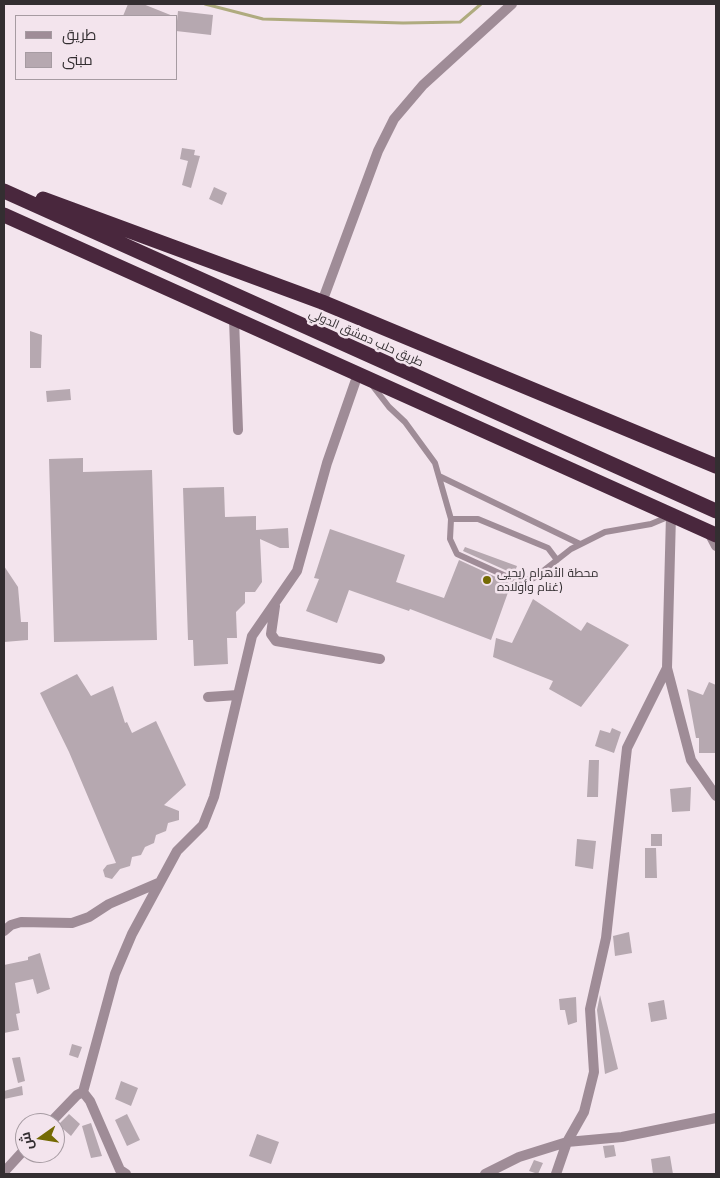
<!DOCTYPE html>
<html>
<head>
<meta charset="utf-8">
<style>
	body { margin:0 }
	#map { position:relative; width:720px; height:1178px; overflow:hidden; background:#f3e4ed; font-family:Inter,Cairo,sans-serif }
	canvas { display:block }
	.frame { position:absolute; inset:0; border:5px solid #332e31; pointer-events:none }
	.legend { position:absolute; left:15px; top:15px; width:162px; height:65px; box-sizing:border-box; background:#f3e4ed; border:1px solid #a69ba2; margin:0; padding:6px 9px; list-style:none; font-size:15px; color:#332e31 }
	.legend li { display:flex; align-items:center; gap:10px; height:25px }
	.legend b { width:25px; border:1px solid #a69ba2 }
	.north { position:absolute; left:15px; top:1113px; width:50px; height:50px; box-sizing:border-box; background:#f3e4ed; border:1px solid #a69ba2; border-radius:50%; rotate:257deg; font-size:14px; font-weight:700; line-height:20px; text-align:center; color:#332e31 }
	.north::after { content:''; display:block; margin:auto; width:18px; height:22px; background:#746a03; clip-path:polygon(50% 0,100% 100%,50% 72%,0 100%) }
</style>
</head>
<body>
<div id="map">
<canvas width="720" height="1178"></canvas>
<div class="frame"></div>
<ul class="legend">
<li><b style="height:6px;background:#9f8c97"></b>طريق</li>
<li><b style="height:14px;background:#b6a8b0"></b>مبنى</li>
</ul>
<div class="north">ش</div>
</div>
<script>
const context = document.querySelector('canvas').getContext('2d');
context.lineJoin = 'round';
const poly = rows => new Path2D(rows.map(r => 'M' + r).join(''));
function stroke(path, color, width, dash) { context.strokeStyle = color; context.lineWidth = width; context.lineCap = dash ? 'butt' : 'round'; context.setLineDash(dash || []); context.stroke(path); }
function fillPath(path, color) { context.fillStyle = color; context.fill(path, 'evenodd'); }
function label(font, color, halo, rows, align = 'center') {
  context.font = font + ' Inter,Cairo,sans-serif'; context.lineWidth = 5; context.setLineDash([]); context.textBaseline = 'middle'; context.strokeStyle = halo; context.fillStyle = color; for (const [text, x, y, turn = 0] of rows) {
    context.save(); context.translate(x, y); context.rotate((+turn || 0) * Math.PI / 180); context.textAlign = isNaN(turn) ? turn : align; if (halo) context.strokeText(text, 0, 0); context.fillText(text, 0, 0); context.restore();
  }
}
stroke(poly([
	[205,4,263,19,403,23,460,22,481,4]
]), '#afab7f', 3);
fillPath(poly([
	[128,4,143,4,173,16,123,16],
	[178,11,213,15,211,35,176,31],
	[182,148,195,150,194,155,200,156,191,188,182,185,188,161,180,159],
	[214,187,227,193,222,205,209,199],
	[30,331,42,335,41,368,30,368],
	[70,389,71,400,47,402,46,391],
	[83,458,83,472,152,470,157,640,54,642,49,459],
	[224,487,225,517,256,516,256,530,288,528,289,548,280,548,260,539,262,582,255,592,245,592,245,603,236,612,237,638,227,638,228,664,194,666,193,640,188,640,183,488],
	[330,529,405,555,396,582,444,598,459,560,511,584,491,640,410,609,409,611,349,590,337,623,306,611,319,579,314,578],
	[465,547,517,566,514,574,463,551],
	[4,566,18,587,21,622,28,622,28,640,4,642],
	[533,599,581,631,587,622,629,645,581,707,549,689,553,681,493,657,496,638,512,643],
	[77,674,91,696,113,686,125,723,127,722,132,733,156,721,186,785,164,805,179,811,179,820,168,823,166,831,156,835,154,843,145,847,141,855,132,857,130,866,120,869,112,879,105,877,103,870,107,865,116,863,69,752,40,693],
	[709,682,716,685,716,753,699,753,699,738,696,738,687,689,703,695],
	[612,728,621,732,614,753,595,746,600,730,610,733],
	[589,760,599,760,598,797,587,797],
	[691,787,690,811,672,812,670,789],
	[651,834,662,834,662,846,651,846],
	[577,839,596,841,593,869,575,866],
	[645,848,656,848,657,878,645,878],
	[629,932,632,953,615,956,613,936],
	[40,953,50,989,37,994,33,979,15,983,20,1013,16,1014,19,1030,4,1033,4,965,28,960,28,957],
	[600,995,618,1069,605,1074,597,1010],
	[576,997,577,1022,568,1025,565,1010,560,1010,559,999],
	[664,1000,667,1019,651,1022,648,1003],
	[72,1044,82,1047,78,1058,69,1055],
	[20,1057,25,1081,18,1083,12,1058],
	[121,1081,138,1088,131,1106,115,1099],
	[22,1086,23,1095,4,1099,4,1091],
	[69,1114,80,1124,71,1136,62,1128,55,1134,55,1128],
	[127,1114,140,1140,127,1146,115,1120],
	[91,1123,102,1156,91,1158,82,1126],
	[257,1134,279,1142,271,1164,249,1156],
	[614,1145,616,1156,605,1158,603,1146],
	[670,1156,673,1174,653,1174,651,1159],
	[534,1160,543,1163,538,1174,529,1171]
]), '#b6a8b0');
stroke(poly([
	[372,385,389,407,405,422,435,463,451,519,450,539,457,554,519,582,534,578,571,549,605,532,651,524,670,516],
	[439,476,580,544],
	[451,519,478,519,548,548,557,560]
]), '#9f8c97', 6);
stroke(poly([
	[322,302,378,151,394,119,423,85,512,4],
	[234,319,238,430],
	[708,531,716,546],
	[275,606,271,634,276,641,380,659],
	[667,668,691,760,716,796],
	[208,697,238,695],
	[4,931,11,925,21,922,72,923,89,917,109,904,158,883],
	[83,1092,90,1101,120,1170,126,1174],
	[50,1123,77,1095,83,1092,115,974,132,934,177,851,203,825,214,797,252,636,297,571,327,463,358,374],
	[4,1172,25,1149],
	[485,1174,519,1157,567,1142,622,1137,716,1118],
	[556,1174,567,1142,584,1112,594,1072,590,1009,606,938,627,748,667,668,671,515]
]), '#9f8c97', 10);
stroke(poly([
	[4,191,716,511],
	[43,199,322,302,716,466],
	[4,215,716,535]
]), '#49273d', 15);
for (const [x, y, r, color] of [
	[487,580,5,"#746a03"]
]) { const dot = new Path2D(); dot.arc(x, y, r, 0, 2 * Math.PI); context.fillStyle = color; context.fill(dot); stroke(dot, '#f3e4ed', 2); }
label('12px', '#332e31', '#f3e4ed', [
	["طريق حلب دمشق الدولي",366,338,24]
]);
label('12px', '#332e31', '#f3e4ed', [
	["محطة الأهرام (يحيى",497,573],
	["غنام وأولاده)",497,587]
], 'left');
</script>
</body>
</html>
